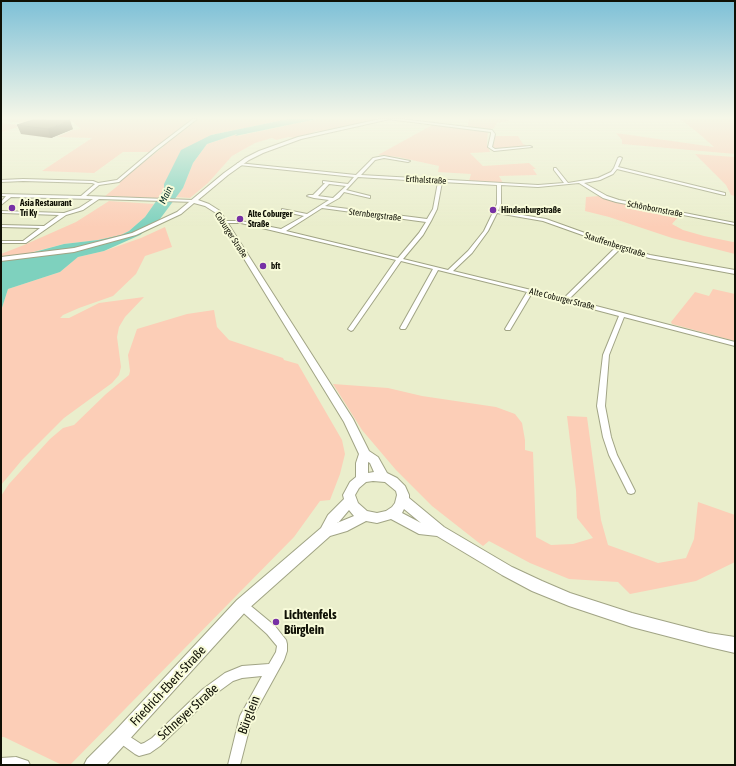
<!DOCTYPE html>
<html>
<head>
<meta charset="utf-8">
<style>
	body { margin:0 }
	#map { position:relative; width:736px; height:766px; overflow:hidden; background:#eaeecc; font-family:"Asap Condensed",sans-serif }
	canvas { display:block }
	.frame { position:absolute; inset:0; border:2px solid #0f1005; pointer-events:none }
</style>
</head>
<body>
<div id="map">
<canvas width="736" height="766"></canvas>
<div class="frame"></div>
</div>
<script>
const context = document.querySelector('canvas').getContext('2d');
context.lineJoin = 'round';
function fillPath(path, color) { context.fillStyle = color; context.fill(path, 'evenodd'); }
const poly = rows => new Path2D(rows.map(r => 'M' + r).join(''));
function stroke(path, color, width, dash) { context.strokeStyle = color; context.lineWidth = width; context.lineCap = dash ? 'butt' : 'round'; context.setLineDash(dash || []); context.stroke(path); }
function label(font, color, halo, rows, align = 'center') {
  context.font = font + ' "Asap Condensed",sans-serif'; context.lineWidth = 4; context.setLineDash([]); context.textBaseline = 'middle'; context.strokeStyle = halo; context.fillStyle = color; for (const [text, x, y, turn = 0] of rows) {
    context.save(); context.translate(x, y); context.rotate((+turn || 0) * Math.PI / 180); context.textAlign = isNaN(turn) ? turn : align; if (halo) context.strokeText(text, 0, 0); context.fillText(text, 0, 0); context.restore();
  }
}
fillPath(poly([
	[1,119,46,119,1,132,1,123,20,125,24,123,1,121],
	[69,119,193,119,151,152,123,152,94,173,42,171,92,138,57,137,73,130,81,129],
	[198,119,288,119,211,135,164,184,164,190,158,198,105,196,120,184,119,182,163,147,162,146],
	[317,119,385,119,323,132,314,131,316,132,294,138,289,137,276,140,272,138,255,143,232,156,208,183,190,198,176,197,183,188,193,163,207,144,238,134,238,136],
	[469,119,506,119,509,121,497,123,494,128,486,130,467,128],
	[680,119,735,119,735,154,622,144,622,140,616,133,714,147,697,132],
	[434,124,488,132,487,144,490,152,470,153,483,166,529,163,536,169,533,169,537,175,499,176,503,183,469,181,471,174,438,172,439,166,398,157,378,155],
	[494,136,518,136,523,144,528,146,494,149,492,148,491,143],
	[695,154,735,157,735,196,731,195,726,185],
	[599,196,632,206,680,215,672,224,683,230,704,236,733,242,735,241,735,254,672,238,609,217,585,211,586,197],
	[109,201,154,204,145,217,129,231,121,235,98,240,64,244,25,254,1,256,1,254,24,245,76,222],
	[165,227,172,247,145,256,136,274,113,296,79,308,63,315,60,318,69,318,99,303,144,297,125,317,119,327,117,337,121,367,119,375,112,383,64,418,22,460,1,485,1,311,8,289,60,272,78,257,104,251,141,238],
	[713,289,735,294,735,341,672,324,671,322,695,292,709,296],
	[214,310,217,327,229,340,283,358,284,360,298,364,342,440,345,454,340,474,330,500,320,501,294,537,70,765,62,765,4,737,1,737,1,496,9,484,50,439,63,428,74,425,106,394,129,375,130,371,128,355,137,329,187,314],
	[333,384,388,388,422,396,496,407,515,414,522,423,525,440,525,450,533,452,536,537,551,545,573,544,593,538,577,518,576,490,567,416,587,417,601,520,608,545,658,563,686,558,694,539,698,502,735,515,735,562,696,581,630,594,618,582,569,579,530,563,489,541,483,546,432,506,396,470,362,430]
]), '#fcceb7');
fillPath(poly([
	[288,119,317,119,235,136,237,134,207,144,193,163,183,188,160,219,140,235,104,251,78,257,60,272,8,289,1,311,1,261,64,244,98,240,121,235,129,231,145,217,164,190,164,184,181,150,211,135]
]), '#7ed1be');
const street = poly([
	[193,119,197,119,157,150,119,182,99,185,86,196,193,200,195,200,195,202,99,199,83,210,66,215,26,243,1,243,1,241,23,241,40,228,1,227,1,225,44,226,59,215,3,213,1,213,1,211,64,213,79,208,93,199,11,197,1,205,1,202,6,196,1,196,1,194,81,196,95,184,92,183,23,181,1,182,1,180,23,179,93,181,98,183,117,180,155,148,193,119],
	[388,119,401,119,492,130,495,134,492,147,495,149,530,146,532,147,494,151,488,147,491,134,491,132,388,119],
	[384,156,410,161,408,162,384,158,375,160,361,175,538,185,564,183,554,170,554,168,556,168,568,183,598,178,611,172,614,168,618,158,620,157,622,158,618,167,725,193,725,195,724,195,617,169,613,174,600,180,584,183,607,196,619,200,735,223,735,225,616,202,603,198,579,183,538,187,501,185,501,204,498,211,546,219,621,246,650,255,735,270,735,274,649,258,620,249,569,299,735,342,735,346,624,317,609,355,605,406,611,437,617,455,635,491,634,493,631,494,628,493,609,455,603,437,597,406,603,355,619,316,532,293,510,330,506,330,505,329,527,292,438,270,406,328,405,329,401,329,400,328,433,269,401,261,353,330,351,331,348,329,396,260,241,223,224,223,222,222,224,221,241,221,281,229,304,216,282,211,282,209,307,214,329,200,314,198,307,196,309,195,313,195,325,183,323,183,323,181,348,184,354,177,239,165,237,164,238,163,356,175,373,158,384,156],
	[358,177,438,182,433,209,427,219,325,206,339,198,344,192,370,198,370,196,346,190,358,177],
	[442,182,497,185,497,204,484,231,468,251,448,270,403,259,423,235,431,221,437,209,442,182],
	[329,184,346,186,333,198,318,196,329,184],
	[322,208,426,222,419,233,398,258,286,231,322,208],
	[497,213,543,221,616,247,564,298,453,271,472,253,488,231,497,213],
	[242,600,246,602,275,626,286,640,287,644,287,651,284,660,252,718,240,765,228,765,240,716,262,676,242,678,233,681,211,697,160,746,150,753,139,756,135,754,117,741,115,737,117,733,121,731,141,744,144,743,152,738,203,689,225,673,242,666,269,664,276,652,277,646,267,634,238,608,237,605,238,602,242,600],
	[16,757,28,761,30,765,1,765,1,758,16,757]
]);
const secondary = poly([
	[380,119,390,119,301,139,263,153,249,160,228,175,198,200,209,204,220,211,353,419,369,451,378,457,387,473,397,478,405,486,409,495,409,498,444,527,512,567,542,581,570,593,632,613,709,633,735,637,735,653,709,647,632,627,569,606,532,591,502,575,437,536,419,534,391,519,377,523,366,521,347,531,330,536,247,610,106,765,84,765,87,759,115,731,237,600,321,528,328,515,344,499,343,495,350,482,356,477,356,463,359,454,344,422,216,213,205,206,194,203,181,214,136,235,74,252,1,261,1,257,74,248,132,233,177,212,224,173,245,158,259,151,298,137,380,119],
	[368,462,370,463,374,472,368,473,368,462],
	[373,481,385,482,396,491,397,495,395,503,392,507,386,511,377,513,367,511,358,503,355,495,359,488,366,482,373,481],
	[404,509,421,523,402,513,404,509],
	[349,510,354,516,337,523,338,523,349,510]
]);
stroke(street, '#a1a485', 2);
stroke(secondary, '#a1a485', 2);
fillPath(street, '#fff');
fillPath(secondary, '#fff');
fillPath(poly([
	[17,125,73,129,51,138,21,134]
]), '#4b3e28');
fillPath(poly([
	[70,120,73,129,51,138,48,129]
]), '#3d3220');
const building = poly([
	[33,120,70,120,48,129,17,125,33,120]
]);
fillPath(building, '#57482e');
stroke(building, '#3d3220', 1);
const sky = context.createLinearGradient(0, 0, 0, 227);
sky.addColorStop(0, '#7dc0d7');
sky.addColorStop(0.52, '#f6f7e8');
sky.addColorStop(1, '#f6f7e800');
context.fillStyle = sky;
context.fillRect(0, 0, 736, 227);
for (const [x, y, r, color] of [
	[12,208,4,"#7731a5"],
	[493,210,4,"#7731a5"],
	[240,219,4,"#7731a5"],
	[263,266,4,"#7731a5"],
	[276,622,4,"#7731a5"]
]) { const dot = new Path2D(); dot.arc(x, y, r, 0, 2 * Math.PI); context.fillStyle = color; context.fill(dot); stroke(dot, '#f8fbd9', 1.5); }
label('9px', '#0f1005', '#f8fbd9', [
	["Erthalstraße",426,180,3],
	["Schönbornstraße",655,209,11],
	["Sternbergstraße",375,215,7],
	["Coburger Straße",231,235,57],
	["Stauffenbergstraße",615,245,18],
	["Alte Coburger Straße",562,299,14]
]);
label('bold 9px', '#0f1005', '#f8fbd9', [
	["Asia Restaurant",20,203],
	["Tri Ky",20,213],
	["Hindenburgstraße",501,210],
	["Alte Coburger",248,214],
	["Straße",248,224],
	["bft",271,266]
], 'left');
label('italic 10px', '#0e362f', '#f8fbd9', [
	["Main",166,195,-64]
]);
label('bold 13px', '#0f1005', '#f8fbd9', [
	["Lichtenfels",284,615],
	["Bürglein",284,630]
], 'left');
label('13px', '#0f1005', '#f8fbd9', [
	["Friedrich-Ebert-Straße",168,686,-47],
	["Schneyer Straße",188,712,-42],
	["Bürglein",249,715,-69]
]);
</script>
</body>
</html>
